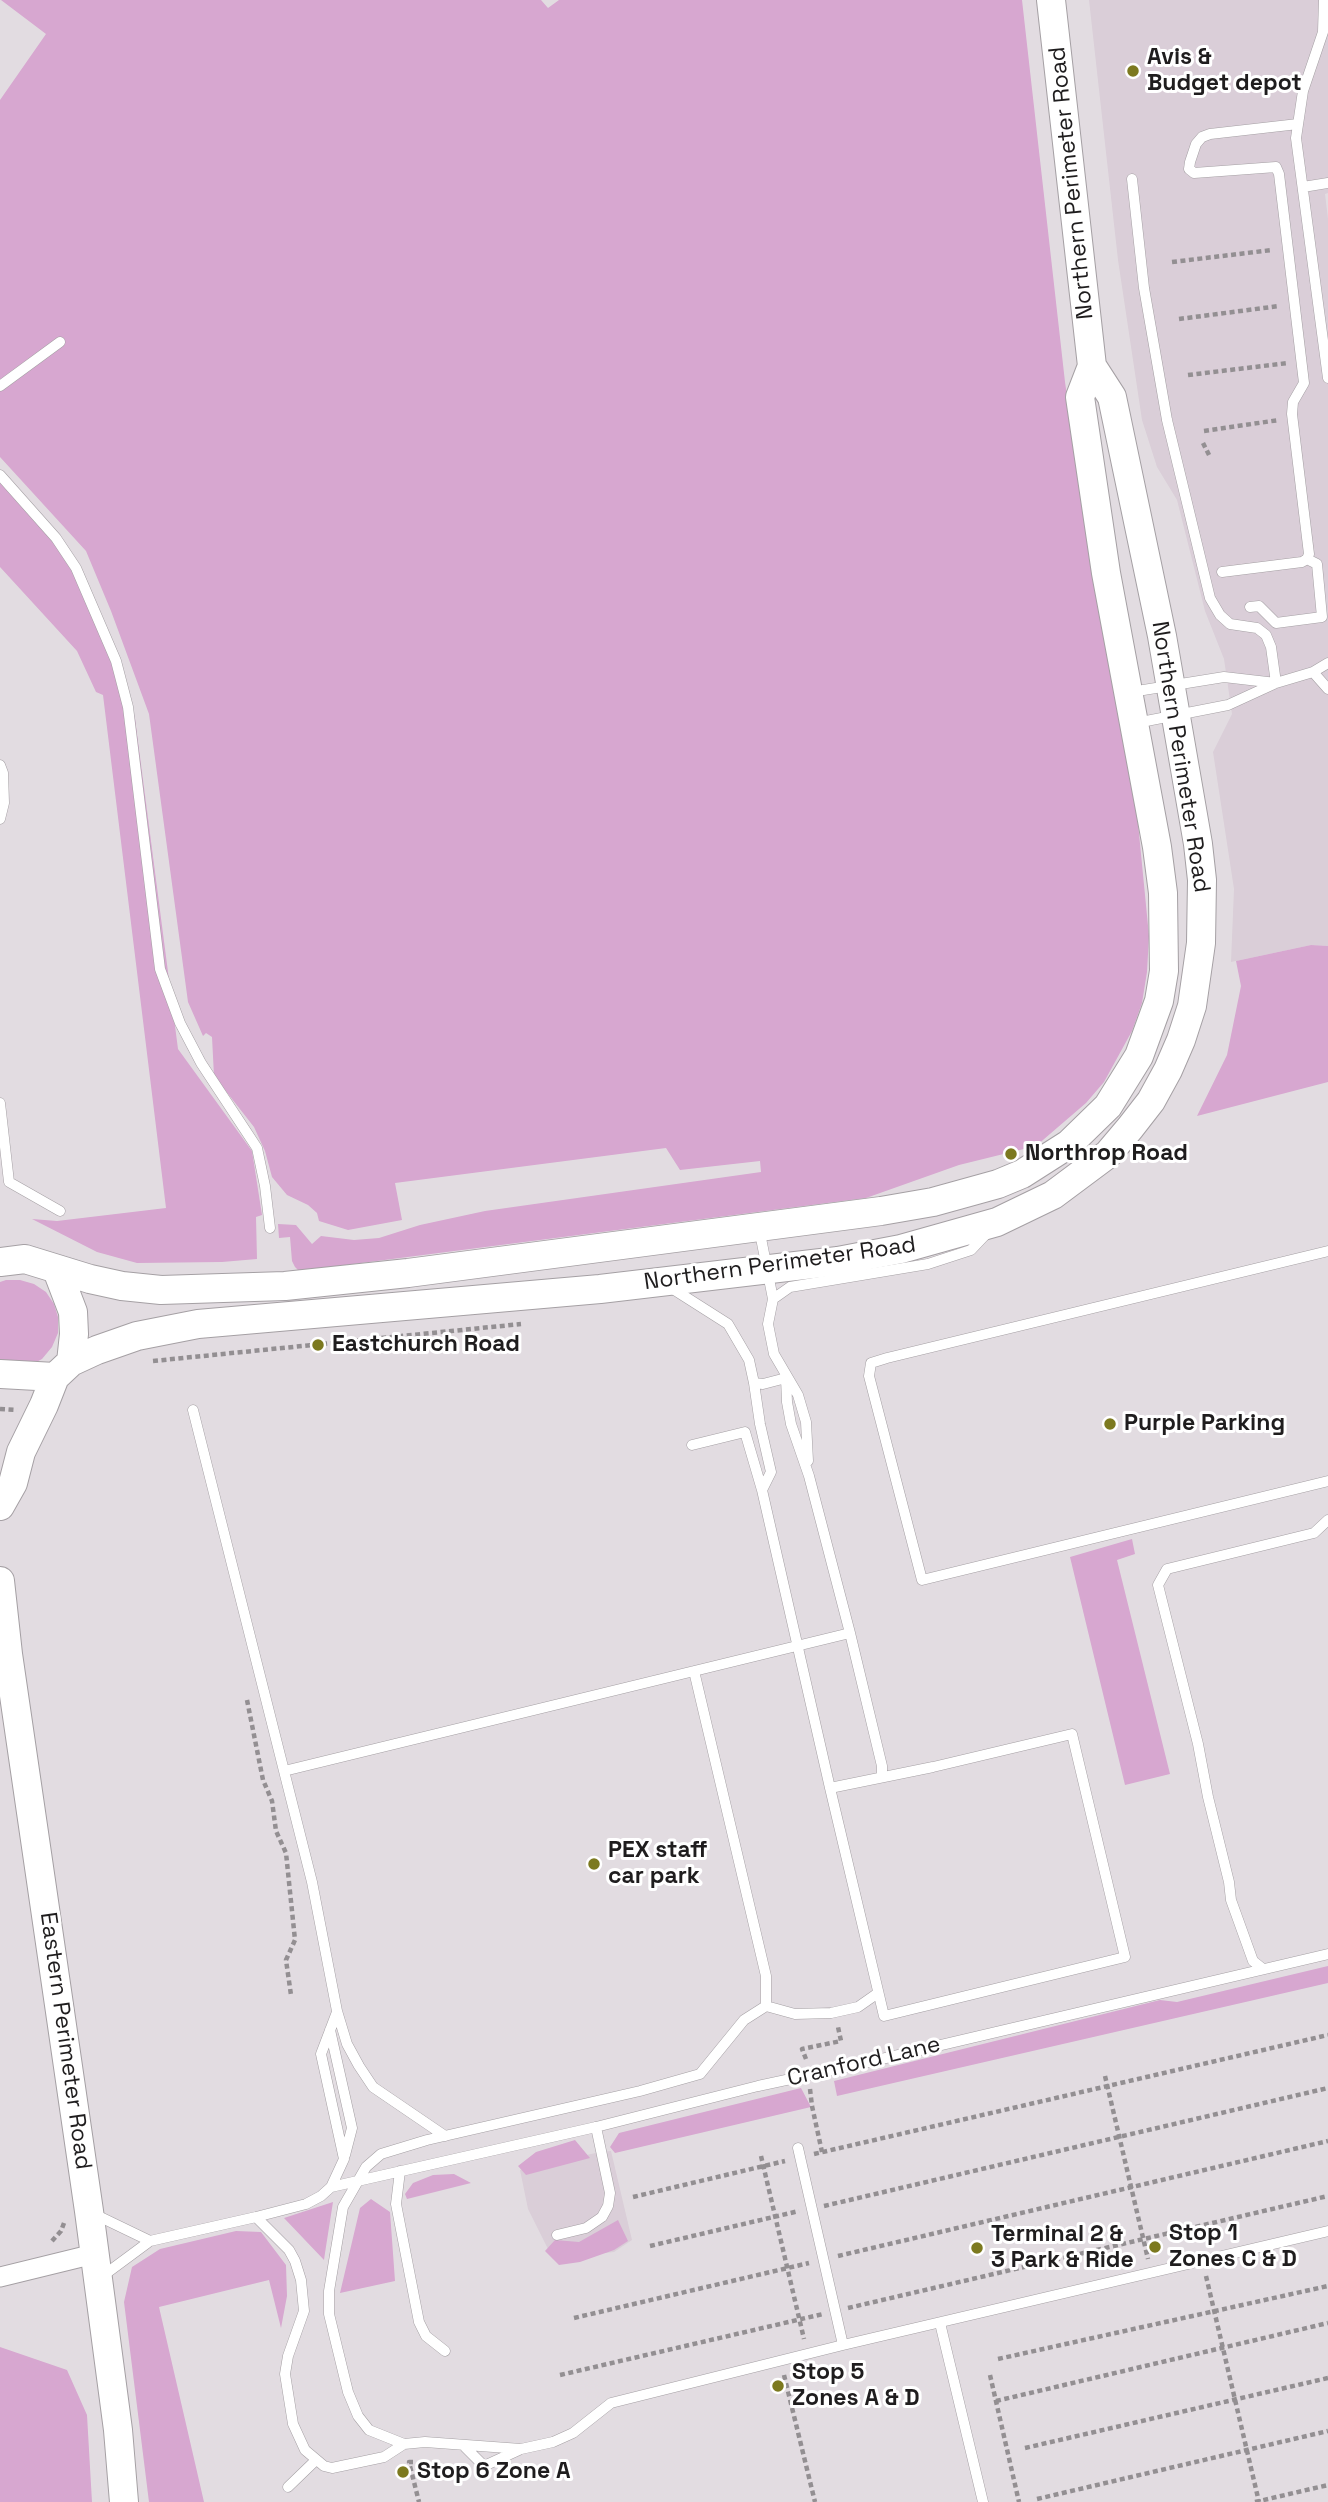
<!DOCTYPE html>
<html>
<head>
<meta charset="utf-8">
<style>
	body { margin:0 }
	canvas { display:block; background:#e2dce1 }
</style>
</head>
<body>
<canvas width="1328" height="2502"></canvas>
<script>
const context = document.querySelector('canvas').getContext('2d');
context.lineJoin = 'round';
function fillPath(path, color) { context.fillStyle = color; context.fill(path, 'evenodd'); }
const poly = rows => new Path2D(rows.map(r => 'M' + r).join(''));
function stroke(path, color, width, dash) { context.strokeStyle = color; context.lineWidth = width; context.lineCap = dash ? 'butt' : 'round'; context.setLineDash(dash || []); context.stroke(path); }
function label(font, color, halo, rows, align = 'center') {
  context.font = font + ' "Space Grotesk",sans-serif'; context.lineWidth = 6; context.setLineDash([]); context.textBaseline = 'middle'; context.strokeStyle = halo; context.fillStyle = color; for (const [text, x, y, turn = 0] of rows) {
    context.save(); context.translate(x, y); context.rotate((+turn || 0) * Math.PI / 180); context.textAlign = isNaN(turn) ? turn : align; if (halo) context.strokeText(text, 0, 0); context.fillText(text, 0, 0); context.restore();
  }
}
fillPath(poly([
	[1089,0,1328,0,1328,193,1325,194,1328,219,1328,946,1311,945,1231,962,1234,889,1213,752,1232,714,1224,659,1205,611,1177,500,1157,467,1142,420,1118,260],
	[611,2151,632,2240,614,2252,553,2259,528,2209,520,2170,600,2152]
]), '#daced8');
fillPath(poly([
	[1,0,541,0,548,8,559,0,1022,0,1065,382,1096,597,1137,813,1149,936,1147,972,1142,1003,1132,1031,1104,1082,1086,1103,1036,1146,959,1165,866,1198,299,1271,295,1267,292,1261,290,1237,279,1238,278,1224,296,1225,312,1244,321,1236,354,1240,379,1238,420,1225,485,1211,761,1172,760,1161,680,1170,666,1148,395,1183,402,1220,348,1230,319,1221,317,1213,308,1205,287,1195,272,1177,265,1151,254,1127,214,1076,212,1037,206,1033,203,1036,188,1002,149,714,111,611,86,551,0,457,0,100,46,34],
	[0,477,69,554,90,595,135,718,178,1049,252,1151,262,1215,256,1217,257,1259,222,1262,137,1263,97,1252,32,1219,57,1221,166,1208,103,695,96,692,77,651,0,567],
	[1311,945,1328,946,1328,1082,1197,1116,1227,1055,1241,986,1236,961],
	[6,1280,20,1280,34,1284,46,1292,54,1304,58,1317,58,1333,52,1347,42,1359,29,1366,0,1367,0,1282],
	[1132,1539,1135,1554,1117,1560,1170,1774,1125,1785,1070,1557],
	[1328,1966,1328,1983,837,2096,834,2081,1160,2000,1177,2002],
	[801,2088,811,2107,615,2153,610,2147,619,2133],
	[575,2140,590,2158,526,2175,518,2166,536,2152],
	[454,2174,471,2183,407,2199,405,2194,413,2183,433,2175],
	[371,2199,390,2212,395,2281,340,2293,360,2208],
	[333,2202,325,2253,324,2260,284,2218],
	[618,2220,628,2241,614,2250,580,2262,559,2265,545,2251,555,2240,579,2242],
	[236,2231,261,2232,286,2265,287,2296,281,2328,269,2280,159,2307,204,2502,149,2502,124,2302,132,2267,160,2249],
	[0,2347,67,2370,87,2415,92,2502,0,2502]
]), '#d7a7d0');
const lane = poly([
	[1324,0,1323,32,1303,91,1296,138,1328,378],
	[1132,179,1144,288,1167,420,1210,598,1220,615,1230,624,1257,628,1266,635,1271,647,1276,683],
	[1303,187,1328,183],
	[0,386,60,342],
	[0,475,56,538,76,568,116,661,128,707,160,969,180,1023,201,1063,257,1148,265,1186,270,1228],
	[1222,572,1302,562,1307,559,1309,554,1292,414,1293,402,1304,383,1279,174,1276,167,1194,173,1189,169,1190,162,1196,144,1202,137,1210,134,1298,124],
	[1250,607,1259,606,1276,623,1322,617,1317,564,1307,559],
	[1313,672,1328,689],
	[1131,692,1224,677,1276,683],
	[1136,723,1228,705,1276,683,1313,672,1328,663],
	[0,765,3,773,4,803,0,819],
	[0,1103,9,1182,60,1211],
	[759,1228,773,1299,768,1324,774,1354,798,1395,806,1422,808,1461],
	[1328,1251,887,1358,871,1363,869,1376,922,1580,1328,1481],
	[673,1289,728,1324,749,1360,754,1383,763,1384,786,1378],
	[773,1299,790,1287,928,1264,971,1250,988,1232],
	[786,1378,787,1402,791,1424,809,1476,850,1633,882,1766,882,1776],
	[754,1383,760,1424,771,1472,762,1490],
	[193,1410,312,1882,337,2011,347,2044,359,2066,373,2087,445,2136],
	[692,1445,745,1432,762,1490,830,1788,884,2016,1125,1957,1072,1734,933,1767,830,1788],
	[694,1671,766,1976,766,2006],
	[284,1771,850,1633],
	[1263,1969,1253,1961,1231,1900,1229,1882,1208,1797,1198,1744,1158,1585,1167,1569,1314,1533,1328,1520],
	[878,1993,858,2007,831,2013,795,2014,766,2006,744,2020,700,2074,640,2091,427,2140,381,2154,366,2167,343,2207,329,2291,329,2314,348,2392,358,2416,369,2430,404,2444,425,2442,521,2449,553,2442,573,2433,611,2403,843,2345,1328,2231],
	[330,2030,352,2128,345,2155],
	[798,2148,843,2345],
	[400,2171,396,2204,419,2322,426,2336,445,2351],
	[331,2187,596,2127,758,2086,856,2065,1328,1954],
	[94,2214,150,2241,256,2217,306,2204,321,2196,331,2187,344,2159,321,2054,337,2012],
	[256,2217,289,2250,295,2261,301,2280,304,2311,288,2356,285,2374,293,2424,305,2450,324,2466,332,2468,384,2457,404,2444],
	[557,2235,586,2228,602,2217,608,2206,610,2193,596,2127],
	[100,2278,150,2241],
	[940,2323,983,2502],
	[465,2447,484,2466,519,2450],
	[288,2487,316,2460]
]);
const street = poly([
	[0,2277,94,2254]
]);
const secondary = poly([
	[0,1262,25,1259,90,1279,122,1286,161,1290,285,1286,408,1273,881,1211,933,1202,998,1184,1022,1174,1069,1144,1108,1106,1139,1056,1159,1001,1164,971,1163,893,1157,847,1106,573,1080,397,1092,366],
	[57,1270,73,1312,74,1334,71,1362],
	[0,1374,55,1377,71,1362,97,1350,137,1336,198,1324,600,1289,838,1261,901,1249,997,1222,1053,1195,1108,1154,1130,1128,1151,1101,1168,1070,1181,1040,1192,1006,1201,943,1202,880,1198,844,1162,636,1112,397,1092,366,1051,0],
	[0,1506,13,1483,21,1452,44,1405,55,1377],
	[0,1581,8,1654,89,2211,118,2430,124,2502]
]);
stroke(lane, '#a5a0a4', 11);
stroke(street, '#a5a0a4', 21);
stroke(secondary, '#a5a0a4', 30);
stroke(poly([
	[1172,262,1272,250],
	[1179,319,1279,306],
	[1188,375,1288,363],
	[1204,431,1279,420],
	[1203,443,1210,457],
	[153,1361,521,1324],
	[0,1409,17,1410],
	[247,1700,263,1780,272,1801,276,1831,286,1853,295,1940,286,1960,291,1995],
	[806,2059,802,2049,841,2041,838,2027],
	[1105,2076,1148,2259],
	[810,2089,812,2106,822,2152],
	[814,2154,1328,2035],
	[761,2156,804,2339],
	[633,2197,785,2161],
	[824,2206,1328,2088],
	[52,2241,61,2231,64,2223],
	[650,2246,799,2211],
	[838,2256,1328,2141],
	[1206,2276,1259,2502],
	[848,2308,1328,2196],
	[574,2318,809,2263],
	[998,2359,1328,2286],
	[560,2375,823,2314],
	[784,2375,815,2502],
	[990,2375,1019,2502],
	[996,2401,1328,2323],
	[1025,2448,1328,2378],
	[413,2462,409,2462,419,2502],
	[1037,2499,1328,2431],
	[1255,2502,1328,2485]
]), '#938f92', 4.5, [5, 3.5]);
stroke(lane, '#fff', 10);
stroke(street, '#fff', 19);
stroke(secondary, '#fff', 28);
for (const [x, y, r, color] of [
	[1133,71,7,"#7c791f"],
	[1011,1154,7,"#7c791f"],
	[318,1345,7,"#7c791f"],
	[1110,1424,7,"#7c791f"],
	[594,1864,7,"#7c791f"],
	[1155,2247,7,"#7c791f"],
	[977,2248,7,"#7c791f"],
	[778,2386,7,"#7c791f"],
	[403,2472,7,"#7c791f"]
]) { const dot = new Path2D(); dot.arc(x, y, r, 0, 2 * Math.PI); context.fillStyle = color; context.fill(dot); stroke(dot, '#fff', 2.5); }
label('bold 23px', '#1f1d1e', '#fff', [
	["Avis &",1147,58],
	["Budget depot",1147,84],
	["Northrop Road",1025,1154],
	["Eastchurch Road",332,1345],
	["Purple Parking",1124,1424],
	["PEX staff",608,1851],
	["car park",608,1877],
	["Stop 1",1169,2234],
	["Zones C & D",1169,2260],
	["Terminal 2 &",991,2235],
	["3 Park & Ride",991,2261],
	["Stop 5",792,2373],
	["Zones A & D",792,2399],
	["Stop 6 Zone A",417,2472]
], 'left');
label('23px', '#1f1d1e', '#fff', [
	["Northern Perimeter Road",1072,183,-96],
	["Northern Perimeter Road",1180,757,81],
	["Northern Perimeter Road",780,1264,-8],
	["Eastern Perimeter Road",65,2041,82],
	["Cranford Lane",864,2062,-13]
]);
</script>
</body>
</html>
